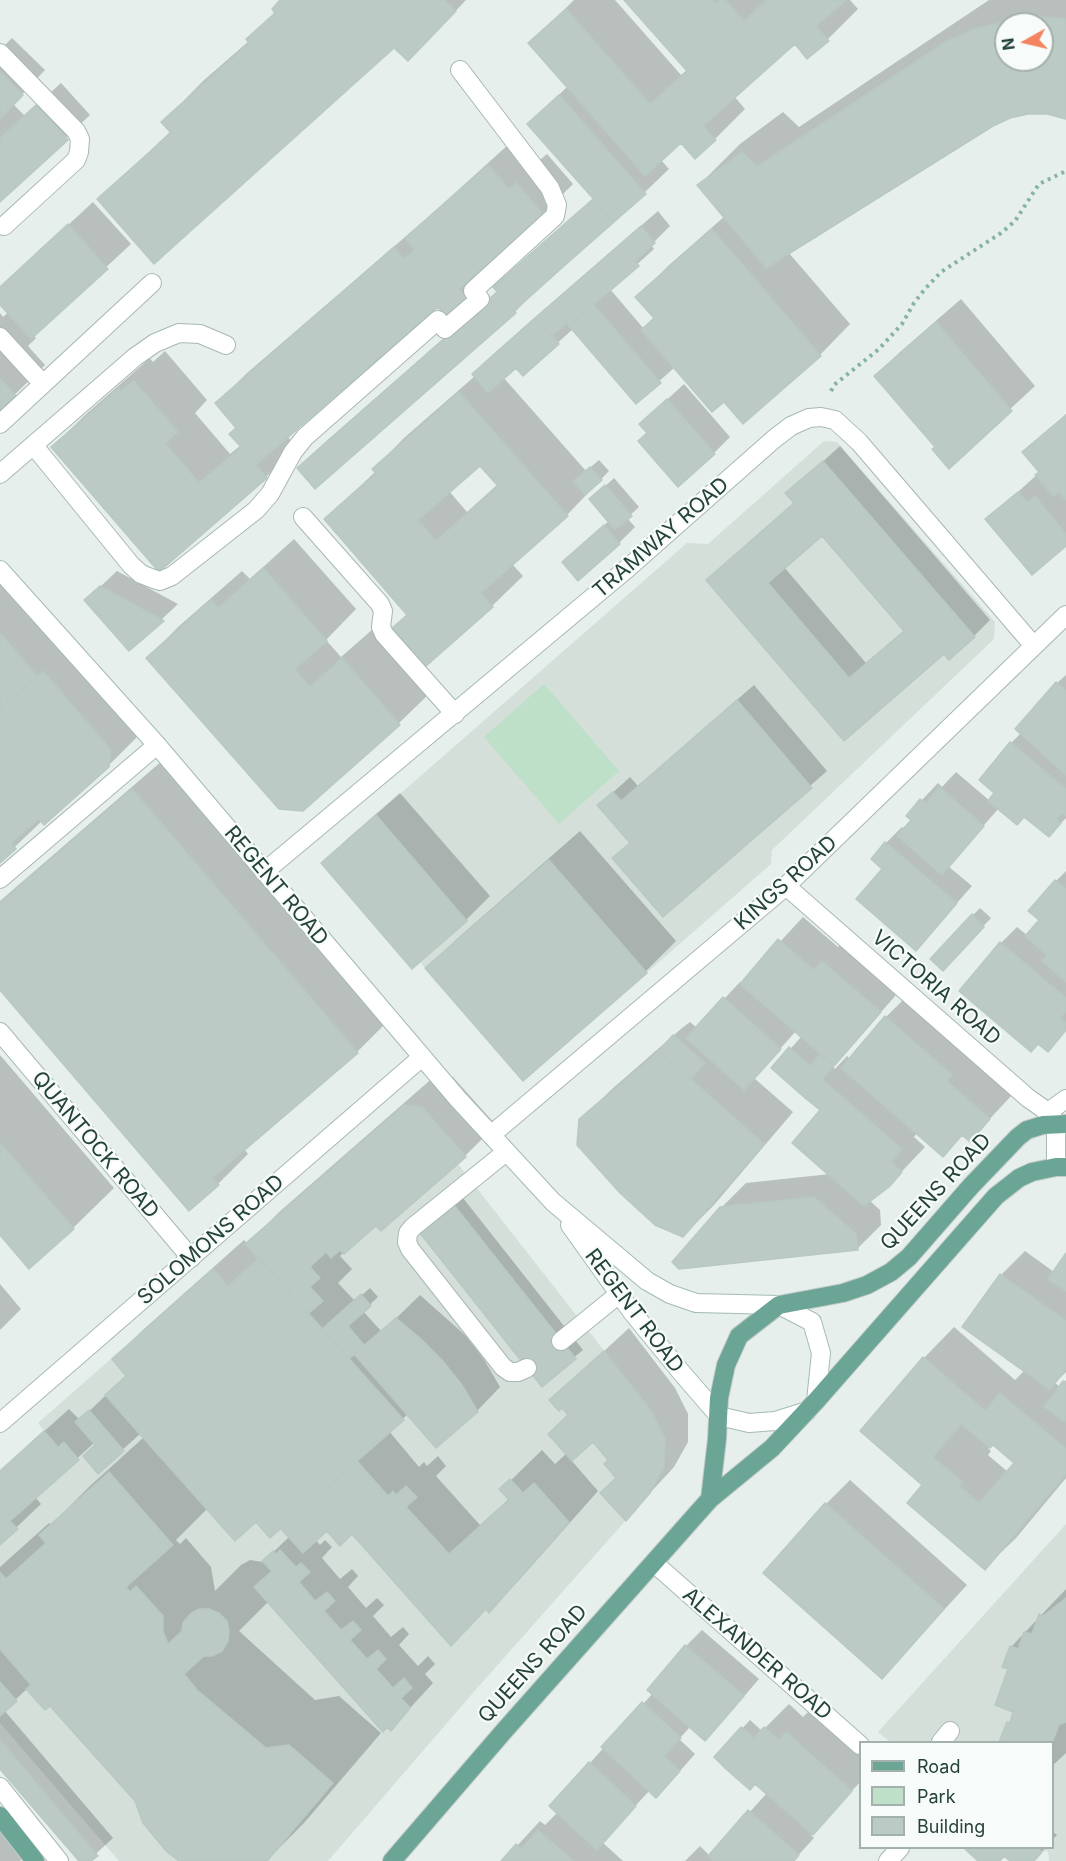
<!DOCTYPE html>
<html>
<head>
<meta charset="utf-8">
<style>
	body { margin:0 }
	#map { position:relative; width:1066px; height:1861px; overflow:hidden; background:#e6efeb; font-family:Inter,sans-serif }
	canvas { display:block }
	.legend { position:absolute; left:859px; top:1741px; width:195px; height:108px; box-sizing:border-box; background:#f7fbf9; border:2px solid #a3b1ad; margin:0; padding:8px 10px; list-style:none; font-size:18px; color:#24423a }
	.legend li { display:flex; align-items:center; gap:12px; height:30px }
	.legend b { width:30px; border:2px solid #a3b1ad }
	.north { position:absolute; left:994px; top:12px; width:60px; height:60px; box-sizing:border-box; background:#f7fbf9; border:2px solid #a3b1ad; border-radius:50%; rotate:262deg; font-size:16px; font-weight:700; line-height:24px; text-align:center; color:#24423a }
	.north::after { content:''; display:block; margin:auto; width:21px; height:27px; background:#f4845f; clip-path:polygon(50% 0,100% 100%,50% 72%,0 100%) }
</style>
</head>
<body>
<div id="map">
<canvas width="1066" height="1861"></canvas>
<ul class="legend">
<li><b style="height:8px;background:#6aa596"></b>Road</li>
<li><b style="height:16px;background:#bfe0c8"></b>Park</li>
<li><b style="height:16px;background:#bbcac4"></b>Building</li>
</ul>
<div class="north">N</div>
</div>
<script>
const context = document.querySelector('canvas').getContext('2d');
context.lineJoin = 'round';
function fillPath(path, color) { context.fillStyle = color; context.fill(path, 'evenodd'); }
const poly = rows => new Path2D(rows.map(r => 'M' + r).join(''));
function stroke(path, color, width, dash) { context.strokeStyle = color; context.lineWidth = width; context.lineCap = dash ? 'butt' : 'round'; context.setLineDash(dash || []); context.stroke(path); }
function label(font, color, halo, rows, align = 'center') {
  context.font = font + ' Inter,sans-serif'; context.lineWidth = 4.5; context.setLineDash([]); context.textBaseline = 'middle'; context.strokeStyle = halo; context.fillStyle = color; for (const [text, x, y, turn = 0] of rows) {
    context.save(); context.translate(x, y); context.rotate((+turn || 0) * Math.PI / 180); context.textAlign = isNaN(turn) ? turn : align; if (halo) context.strokeText(text, 0, 0); context.fillText(text, 0, 0); context.restore();
  }
}
fillPath(poly([
	[824,441,837,442,995,622,994,639,772,850,771,864,523,1081,420,962,412,969,321,863,687,543,708,544],
	[404,1105,422,1107,466,1157,458,1164,652,1412,665,1438,664,1467,650,1493,472,1694,328,1861,119,1861,0,1723,0,1471,44,1431,38,1423,213,1269,228,1286,258,1258,245,1244],
	[1066,1524,1066,1861,1049,1861,1048,1851,1042,1852,1034,1861,1010,1861,1004,1856,1000,1861,978,1861,965,1849,967,1848,1052,1848,1052,1742,890,1742,878,1732]
]), '#d4dfda');
fillPath(poly([
	[544,684,619,771,559,824,484,737]
]), '#bfe0c8');
fillPath(poly([
	[282,0,466,0,448,19,99,199,171,131,163,122,203,81,249,41,276,11],
	[574,0,615,0,681,75,688,69,626,0,850,0,858,9,827,40,795,42,734,96,745,109,715,139,681,141,661,160,669,169,645,192,538,288,515,312,299,468,323,444,498,291,511,271,595,198,529,124,568,86,530,43],
	[989,0,1066,0,1066,117,1047,112,1028,112,1010,116,992,124,789,253,850,324,820,355,724,400,675,367,636,402,573,329,523,374,516,366,503,377,586,471,599,460,609,471,567,515,512,564,523,576,492,606,425,665,408,614,326,519,376,471,374,469,404,438,475,376,474,374,490,357,658,211,670,226,651,245,654,249,610,289,644,329,655,317,638,297,668,266,725,216,699,185,740,144,783,112,799,127],
	[1006,24,1042,24,1042,60,1006,60],
	[480,464,498,484,467,512,449,491],
	[12,38,45,70,13,104,25,116,61,83,90,115,0,200,0,50],
	[519,135,540,160,547,154,573,184,543,214,490,260,498,270,448,318,438,305,287,436,296,447,266,477,159,570,53,447,84,416,150,358,153,362,165,351,207,400,195,413,230,454,241,445,237,428,217,403,247,373,426,219],
	[93,202,131,244,33,335,36,338,28,346,45,365,0,409,0,313,3,317,9,312,0,303,0,288],
	[961,299,1035,386,995,423,936,447,876,376,900,352],
	[684,384,730,437,714,453,658,408],
	[1066,414,1066,544,987,520,1041,471,1024,452],
	[840,446,990,620,974,636,945,652,844,739,708,580,795,502,788,493],
	[823,534,905,630,866,663,784,567],
	[614,478,639,507,627,518,635,527,619,543,580,546,609,521,599,492],
	[294,539,356,609,326,640,341,657,373,629,430,693,399,723,302,810,148,658,178,627,242,571,250,579],
	[0,568,139,735,108,766,42,821,0,861],
	[117,571,178,604,130,649,86,600],
	[1066,675,1066,818,1049,835,1025,815,999,808,948,866,972,886,916,949,884,868,886,843,902,827,905,829,913,820,908,816,922,800,938,783,942,787,956,772,990,801,996,793,1011,743,1021,733,1057,683],
	[754,685,827,771,663,915,615,858,631,842,599,805,630,777,638,786],
	[163,760,387,1022,357,1052,244,1149,248,1154,218,1184,0,987,0,901],
	[400,793,490,896,466,920,323,864,346,840],
	[580,831,676,941,646,971,427,968,458,938],
	[1066,871,1066,1031,1047,1050,1001,943,1017,927,1028,936,1042,920,1056,881],
	[980,908,991,918,951,961,973,915],
	[803,917,838,947,847,938,903,987,833,1067,835,1069,847,1056,850,1059,886,1017,909,994,1013,1094,970,1140,964,1134,943,1155,918,1132,914,1137,925,1147,888,1186,869,1200,880,1210,881,1225,857,1249,721,1208,746,1183,830,1174,822,1110,773,1068,802,1036,796,1031,754,1078,793,1112,714,1205,683,1236,581,1120,612,1089,682,1028,690,1022,697,1028,740,982,742,983],
	[0,1055,114,1188,73,1228,29,1267,0,1232],
	[436,1075,453,1077,496,1125,465,1156,381,1229,376,1224,340,1256,352,1269,338,1283,355,1301,370,1288,378,1297,363,1311,382,1332,420,1295,466,1336,485,1361,500,1387,477,1411,408,1414,389,1431,419,1467,424,1462,427,1466,438,1456,446,1466,436,1476,480,1525,510,1498,502,1489,542,1450,555,1464,567,1453,570,1414,562,1406,551,1400,629,1328,675,1388,688,1414,688,1442,674,1467,626,1519,618,1477,610,1460,593,1440,571,1460,598,1491,519,1580,489,1610,352,1532,327,1529,315,1539,320,1545,325,1540,332,1547,322,1558,340,1579,352,1569,358,1576,348,1587,366,1608,377,1598,384,1605,373,1616,391,1637,403,1627,409,1634,399,1645,418,1666,428,1656,435,1664,425,1674,433,1683,391,1729,269,1601,239,1631,315,1700,339,1696,381,1733,304,1823,266,1861,182,1861,136,1800,50,1704,27,1689,4,1710,113,1838,88,1861,81,1861,0,1767,0,1567,49,1523,51,1525,90,1486,144,1437,141,1433,98,1472,97,1445,95,1442,35,1497,41,1504,0,1543,0,1471,69,1409,80,1420,127,1375,114,1359,144,1329,244,1240,248,1244,278,1213],
	[208,1508,281,1526,290,1536,263,1562,250,1560,241,1565,215,1591,211,1567,186,1538,180,1544,176,1540],
	[463,1198,583,1350,542,1384,430,1225],
	[1025,1251,1054,1272,1066,1256,1066,1372,1055,1383,1060,1387,1066,1380,1066,1478,1016,1538,985,1568,924,1485,924,1358,954,1327,1015,1380,1025,1370,964,1327,1001,1275],
	[993,1443,1016,1462,1008,1472,988,1455,991,1451,988,1448],
	[0,1284,21,1309,0,1330],
	[850,1480,967,1585,882,1677,765,1573,826,1504],
	[1066,1589,1066,1753,1052,1766,1052,1742,1000,1742,1008,1723,1013,1718,1015,1711,1010,1668,1011,1647],
	[702,1630,759,1679,721,1723,690,1727,679,1739,695,1754,672,1780,650,1790,602,1842,623,1861,503,1861,540,1821,545,1825,558,1812,590,1763,653,1693,686,1646],
	[789,1704,803,1717,811,1709,860,1753,860,1782,811,1835,814,1838,793,1861,685,1861,700,1846,710,1856,767,1793,756,1782,750,1788,716,1757,750,1720,762,1731],
	[0,1825,26,1855,20,1861,0,1861],
	[1052,1831,1057,1835,1052,1840],
	[969,1848,1046,1848,1030,1861,1013,1861,1006,1855,1000,1861,981,1861,967,1849]
]), '#0003');
const building = poly([
	[280,0,444,0,456,11,408,61,394,48,154,264,97,199,171,133,161,122,249,43,246,39,275,13,272,9,280,0],
	[624,0,712,0,716,4,720,0,725,0,744,21,767,0,846,0,816,26,829,41,807,59,795,44,703,126,716,140,695,159,681,143,645,176,528,43,566,9,650,104,687,71,624,0],
	[1032,16,1066,19,1066,119,1047,114,1028,114,1010,118,993,126,766,268,697,185,742,152,757,167,947,41,975,29,1032,16],
	[1006,24,1042,24,1042,60,1006,60,1006,24],
	[0,72,23,95,0,119,0,72],
	[559,95,646,194,614,222,527,124,559,95],
	[36,105,68,140,0,202,0,138,36,105],
	[488,165,509,189,516,183,544,215,459,289,469,302,448,320,438,307,256,465,267,478,159,572,51,447,119,388,121,391,134,381,178,432,165,443,199,483,241,447,229,434,236,428,215,403,394,247,404,259,415,250,405,238,488,165],
	[593,199,614,222,564,266,544,242,593,199],
	[68,224,108,269,31,339,0,305,0,287,68,224],
	[641,226,655,243,635,261,639,266,569,326,550,305,641,226],
	[712,229,821,356,743,424,724,402,712,412,641,330,654,318,635,297,712,229],
	[544,242,564,266,514,311,493,287,544,242],
	[497,292,516,313,315,489,297,468,497,292],
	[550,305,566,324,552,336,536,317,550,305],
	[594,305,661,383,636,404,569,326,594,305],
	[536,317,559,344,523,376,516,368,488,393,472,374,536,317],
	[936,322,1012,411,949,469,932,449,935,447,874,376,936,322],
	[0,379,16,396,0,411,0,379],
	[459,392,568,516,481,593,493,607,425,667,391,629,407,615,324,519,376,473,372,469,459,392],
	[480,466,498,486,436,541,418,520,480,466],
	[667,399,715,454,678,487,638,441,647,433,639,424,667,399],
	[1066,415,1066,500,1059,492,1053,496,1035,475,1039,472,1022,452,1066,415],
	[823,461,975,637,949,660,944,654,844,741,706,580,794,503,785,493,823,461],
	[822,536,904,631,849,678,768,583,822,536],
	[590,467,602,480,585,495,573,481,590,467],
	[605,485,632,516,615,530,589,499,605,485],
	[1018,492,1027,502,1035,496,1066,534,1066,546,1032,575,985,519,1018,492],
	[604,525,620,544,578,581,562,562,604,525],
	[263,568,327,641,295,669,310,687,342,658,400,725,303,811,279,809,146,658,211,600,218,608,263,568],
	[100,586,164,621,129,651,84,600,100,586],
	[0,633,37,676,0,709,0,633],
	[43,671,111,750,109,767,44,825,39,819,11,843,16,849,0,863,0,709,43,671],
	[1056,682,1066,691,1066,775,1015,729,1056,682],
	[737,700,812,788,663,917,612,858,630,843,597,805,613,792,621,801,737,700],
	[1010,742,1066,789,1066,816,1062,813,1056,819,1061,823,1049,837,1024,817,1017,825,988,801,994,793,979,780,1010,742],
	[939,787,984,826,942,875,897,836,911,820,906,816,920,799,926,803,939,787],
	[132,789,358,1053,212,1178,219,1185,189,1211,0,990,0,903,132,789],
	[376,815,467,921,412,969,321,863,376,815],
	[885,842,957,903,916,951,856,899,882,869,871,859,885,842],
	[549,860,647,973,523,1081,425,968,549,860],
	[1055,880,1066,889,1066,982,1042,961,1047,955,1025,936,1039,920,1028,911,1055,880],
	[972,914,984,927,943,971,930,959,972,914],
	[778,939,814,970,822,961,881,1012,834,1066,740,984,778,939],
	[1000,942,1066,998,1066,1011,1060,1018,1066,1023,1066,1030,1048,1052,1038,1044,1031,1052,959,991,1000,942],
	[723,997,781,1049,744,1090,686,1038,723,997],
	[885,1016,952,1075,947,1081,990,1119,970,1142,962,1135,943,1157,841,1068,885,1016],
	[673,1035,705,1063,690,1080,659,1051,673,1035],
	[789,1047,810,1066,820,1054,834,1066,805,1098,771,1068,789,1047],
	[659,1051,764,1144,683,1237,655,1225,620,1193,577,1145,579,1119,659,1051],
	[822,1079,902,1149,891,1162,902,1172,889,1187,864,1206,792,1143,820,1110,805,1098,822,1079],
	[404,1105,422,1107,466,1157,381,1231,376,1226,344,1254,340,1250,331,1258,326,1252,310,1267,320,1278,310,1287,323,1301,308,1314,245,1244,404,1105],
	[0,1143,74,1229,29,1269,0,1235,0,1143],
	[814,1197,856,1234,858,1250,679,1269,672,1262,720,1207,814,1197],
	[454,1205,576,1359,542,1387,420,1233,454,1205],
	[1066,1253,1066,1291,1048,1279,1066,1253],
	[259,1258,404,1420,270,1538,256,1522,235,1541,105,1395,126,1376,112,1359,213,1269,228,1286,259,1258],
	[1000,1274,1066,1321,1066,1368,1050,1390,962,1327,1000,1274],
	[361,1294,371,1306,348,1326,364,1345,349,1359,322,1329,361,1294],
	[396,1318,420,1338,442,1360,462,1385,478,1412,436,1448,354,1354,396,1318],
	[604,1351,652,1412,665,1438,664,1467,650,1493,626,1521,600,1493,616,1478,604,1464,608,1460,593,1442,572,1461,548,1434,568,1415,562,1408,559,1411,549,1400,604,1351],
	[923,1357,985,1411,1000,1393,1066,1449,1066,1474,985,1570,907,1503,922,1485,860,1431,923,1357],
	[961,1424,990,1448,993,1445,1014,1463,979,1503,959,1486,962,1482,933,1457,961,1424],
	[1063,1381,1066,1383,1065,1422,1044,1407,1063,1381],
	[89,1410,124,1451,98,1474,83,1456,95,1445,75,1422,89,1410],
	[44,1431,58,1447,64,1442,79,1460,10,1521,18,1529,0,1545,0,1471,44,1431],
	[357,1461,388,1496,393,1491,396,1495,406,1486,417,1497,406,1507,449,1554,509,1500,499,1489,510,1479,523,1493,534,1483,569,1522,489,1613,486,1609,451,1646,352,1534,340,1546,327,1531,303,1553,281,1529,357,1461],
	[109,1472,173,1545,126,1587,130,1592,136,1586,163,1616,163,1631,168,1644,182,1631,183,1623,190,1614,199,1609,209,1609,219,1613,227,1621,229,1631,228,1641,222,1651,212,1656,204,1656,184,1674,197,1690,266,1748,289,1745,333,1783,267,1861,179,1861,167,1852,143,1823,135,1801,50,1706,45,1710,26,1689,31,1685,0,1649,0,1572,6,1579,46,1543,39,1535,109,1472],
	[825,1503,944,1609,882,1679,763,1573,825,1503],
	[280,1550,296,1567,301,1563,310,1572,299,1582,315,1601,327,1592,335,1601,324,1611,341,1630,353,1621,361,1630,350,1640,367,1659,378,1650,386,1659,376,1669,393,1688,404,1678,412,1688,401,1698,410,1708,391,1731,387,1727,383,1732,254,1587,272,1571,262,1561,273,1551,276,1554,280,1550],
	[1066,1598,1066,1722,1059,1725,1052,1743,999,1742,1007,1722,1010,1723,1013,1712,995,1705,1008,1669,1002,1667,1010,1646,1018,1649,1024,1632,1032,1634,1039,1614,1043,1616,1066,1598],
	[685,1645,744,1696,705,1741,647,1690,685,1645],
	[0,1682,17,1701,0,1716,0,1682],
	[642,1702,681,1738,664,1756,680,1771,656,1798,601,1747,642,1702],
	[741,1727,754,1738,726,1769,714,1757,741,1727],
	[764,1727,779,1740,786,1732,852,1791,813,1835,755,1784,750,1790,726,1769,764,1727],
	[0,1740,98,1856,91,1861,79,1861,0,1769,0,1740],
	[589,1762,636,1806,597,1850,549,1806,589,1762],
	[748,1810,799,1855,794,1861,714,1861,708,1856,748,1810],
	[538,1830,573,1861,501,1861,516,1844,521,1849,538,1830],
	[967,1848,1037,1848,1042,1852,1034,1861,1010,1861,1004,1856,1000,1861,978,1861,965,1849,967,1848]
]);
fillPath(building, '#bbcac4');
stroke(building, '#b8c9c2', 1.5);
const service = poly([
	[0,53,76,131,80,139,79,152,76,160,4,226],
	[0,337,43,384],
	[0,424,152,283],
	[34,446,131,565,141,574,151,578,160,581,172,576,256,510,270,494,293,452,305,437,438,320,445,329,480,299,473,291,555,216,557,205,550,188,460,70],
	[0,474,135,357,155,343,179,333,200,334,226,345],
	[303,517,380,604,383,611,381,627,384,634,455,714],
	[0,879,157,745],
	[0,1032,191,1258],
	[506,1152,413,1227,408,1233,407,1242,410,1249,503,1367,510,1372,518,1372,527,1368],
	[561,1341,619,1294],
	[941,1742,950,1731],
	[0,1787,59,1861]
]);
const minor = poly([
	[264,872,629,567,774,439,791,426,809,418,821,417,835,420,859,442,1034,646],
	[786,886,1028,1098,1048,1112,1056,1123,1056,1167],
	[1048,1112,1066,1099],
	[491,1135,786,886,1066,615],
	[0,1423,422,1057],
	[654,1563,860,1745],
	[888,1861,900,1848]
]);
const secondary = poly([
	[0,570,157,745,458,1099,553,1202,647,1281,670,1294,696,1303,779,1305,812,1322,821,1353,816,1401],
	[570,1225,632,1312,681,1372,719,1416,749,1423,775,1421,807,1411]
]);
const primary = poly([
	[710,1499,717,1439,719,1398,726,1365,739,1336,779,1305,843,1293,867,1285,891,1272,909,1257,971,1186,1018,1137,1027,1130,1043,1125,1066,1124],
	[0,1816,35,1861],
	[392,1861,504,1731,710,1499,772,1448,816,1401,996,1196,1019,1178,1032,1172,1056,1167,1066,1167]
]);
stroke(service, '#a8b8b2', 20);
stroke(minor, '#a8b8b2', 20);
stroke(secondary, '#a4bbb3', 20);
stroke(primary, '#c2cac8', 20);
stroke(poly([
	[831,391,834,385,879,349,902,324,914,303,925,289,941,272,1001,233,1015,221,1039,184,1066,171]
]), '#86b3a5', 4, [3, 4.5]);
stroke(service, '#fff', 18);
stroke(minor, '#fff', 18);
stroke(secondary, '#fff', 18);
stroke(primary, '#6aa596', 18);
label('21px', '#24423a', '#f7fbf9', [
	["TRAMWAY ROAD",661,538,-41],
	["KINGS ROAD",786,883,-42],
	["REGENT ROAD",276,886,50],
	["VICTORIA ROAD",936,988,41],
	["QUANTOCK ROAD",95,1145,50],
	["QUEENS ROAD",936,1192,-47],
	["SOLOMONS ROAD",211,1240,-41],
	["REGENT ROAD",634,1311,53],
	["ALEXANDER ROAD",757,1654,41],
	["QUEENS ROAD",533,1664,-48]
]);
</script>
</body>
</html>
